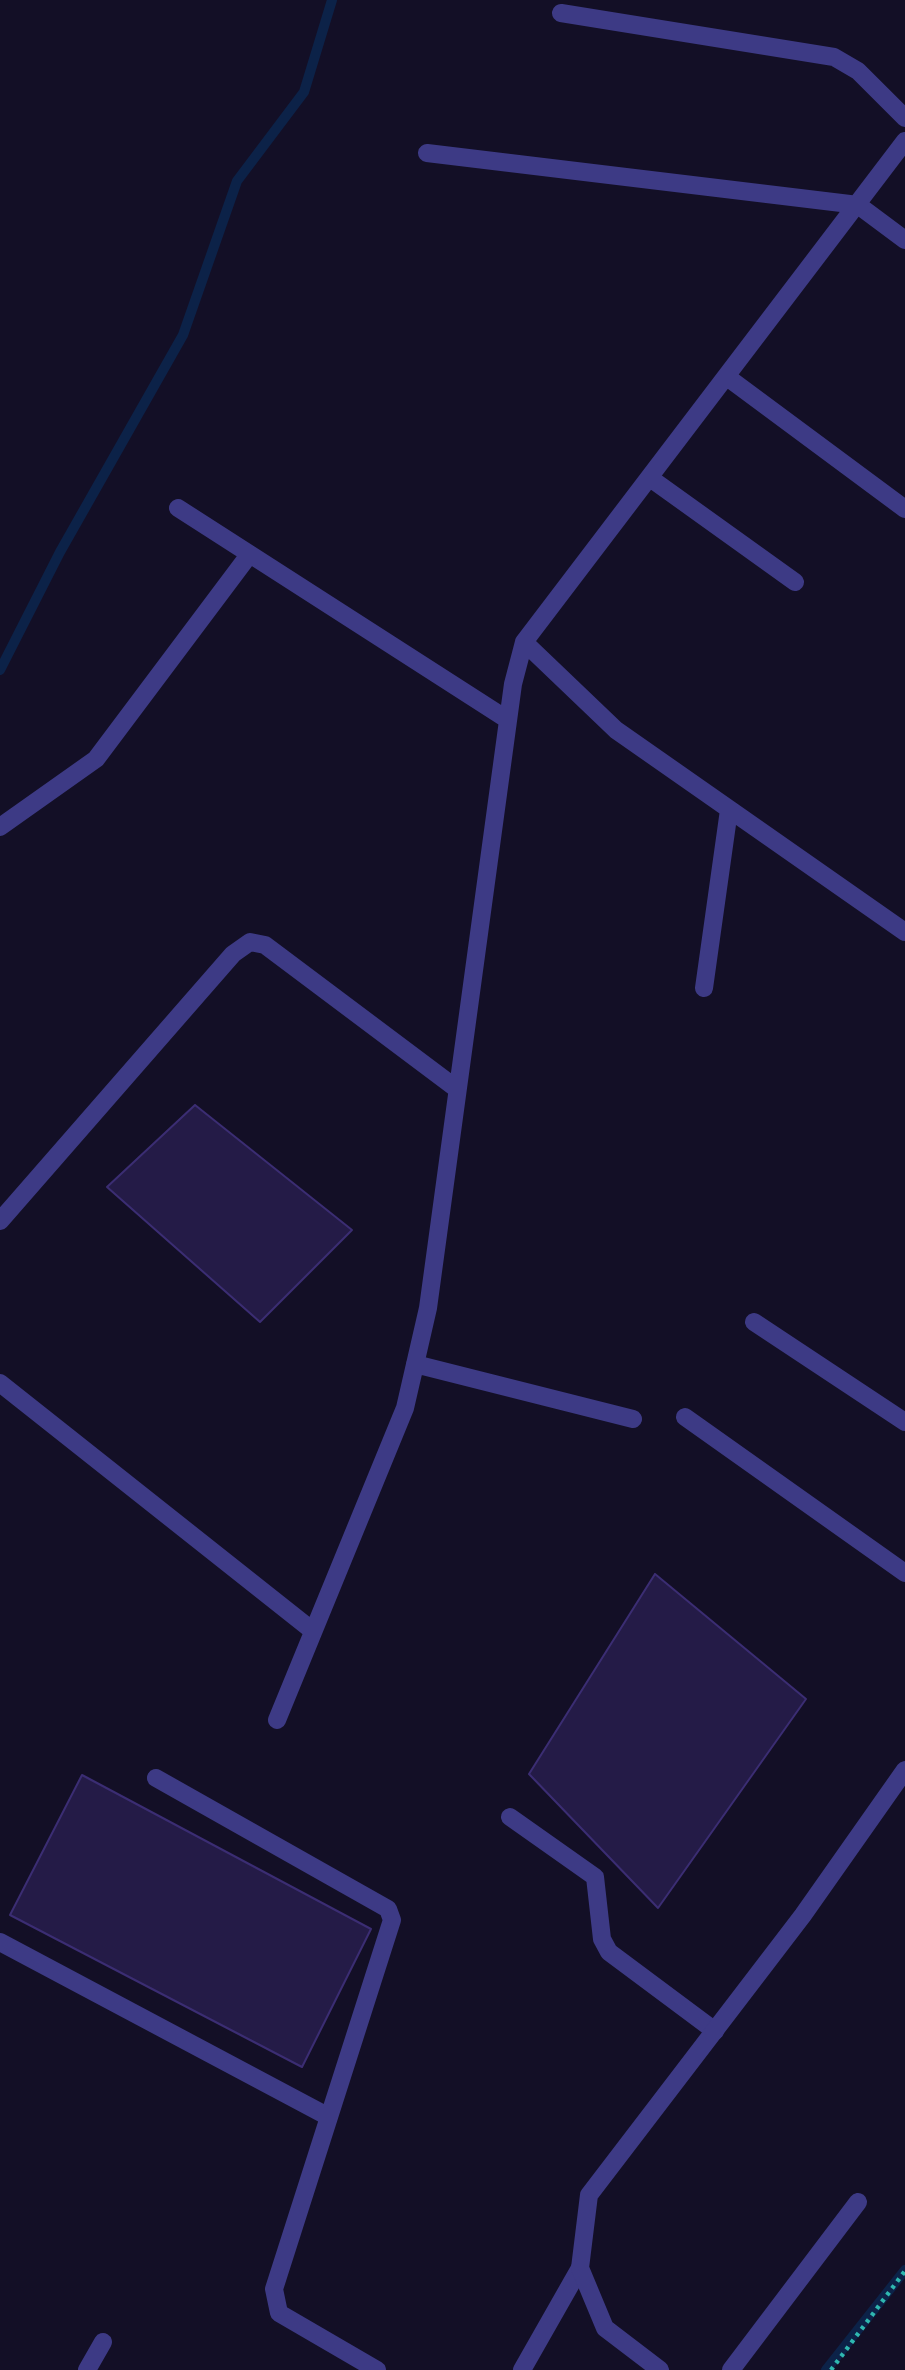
<!DOCTYPE html>
<html>
<head>
<meta charset="utf-8">
<style>
	body { margin:0 }
	canvas { display:block; background:#130f26 }
</style>
</head>
<body>
<canvas width="905" height="2370"></canvas>
<script>
const context = document.querySelector('canvas').getContext('2d');
context.lineJoin = 'round';
const poly = rows => new Path2D(rows.map(r => 'M' + r).join(''));
function stroke(path, color, width, dash) { context.strokeStyle = color; context.lineWidth = width; context.lineCap = dash ? 'butt' : 'round'; context.setLineDash(dash || []); context.stroke(path); }
function fillPath(path, color) { context.fillStyle = color; context.fill(path, 'evenodd'); }
stroke(poly([
	[0,670,60,552,183,335,237,181,304,92,332,0],
	[826,2370,905,2270]
]), '#0c2248', 10);
const building = poly([
	[195,1105,352,1230,260,1322,107,1187,195,1105],
	[655,1574,806,1699,658,1908,529,1774,655,1574],
	[82,1775,371,1929,302,2067,10,1915,82,1775]
]);
fillPath(building, '#241b47');
stroke(building, '#3b2d73', 2);
stroke(poly([
	[831,2370,905,2271]
]), '#2fb8b0', 4.5, [3.5, 5]);
stroke(poly([
	[561,13,834,57,858,71,905,118],
	[427,153,858,205,905,240],
	[727,377,905,509],
	[650,478,795,582],
	[178,508,508,720],
	[524,642,616,730,905,932],
	[0,827,96,759,249,555],
	[704,988,729,810],
	[0,1221,233,954,250,942,265,945,457,1089],
	[754,1322,905,1422],
	[415,1364,633,1419],
	[0,1383,313,1631],
	[685,1417,905,1573],
	[277,1720,405,1408,428,1308,513,684,524,642,905,141],
	[156,1778,388,1909,392,1920,274,2289,279,2313,377,2370],
	[510,1817,595,1877,602,1939,609,1952,715,2031],
	[0,1942,329,2117],
	[87,2370,103,2342],
	[522,2370,580,2268],
	[731,2370,858,2202]
]), '#3d3a85', 18);
stroke(poly([
	[660,2370,605,2328,580,2268,589,2195,803,1915,905,1770]
]), '#3d3a85', 18);
</script>
</body>
</html>
